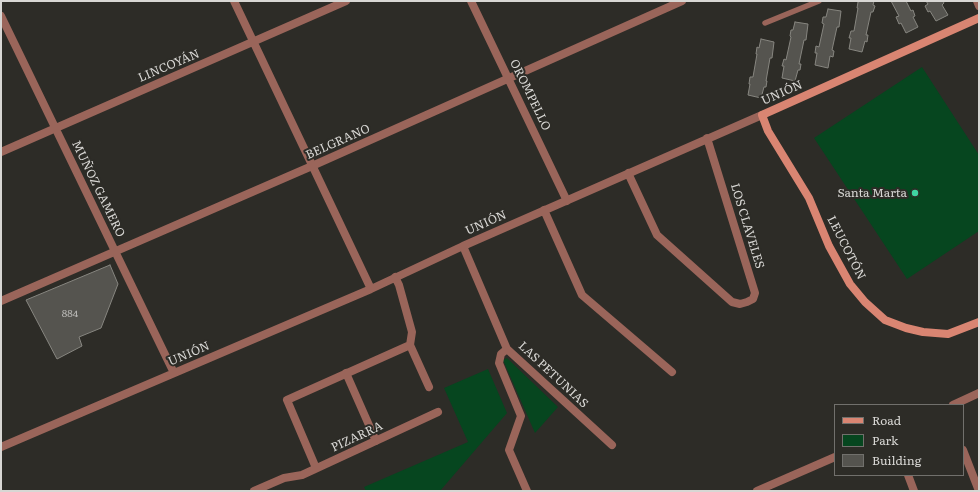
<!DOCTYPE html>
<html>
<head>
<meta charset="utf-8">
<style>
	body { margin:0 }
	#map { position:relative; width:980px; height:492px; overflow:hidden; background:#2d2c27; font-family:Literata,serif }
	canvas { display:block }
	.frame { position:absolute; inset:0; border:2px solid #d8d7d4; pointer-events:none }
	.legend { position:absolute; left:834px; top:404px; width:130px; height:72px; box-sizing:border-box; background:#2d2c27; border:1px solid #71706c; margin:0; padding:5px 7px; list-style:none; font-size:12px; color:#d8d7d4 }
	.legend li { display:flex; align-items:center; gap:8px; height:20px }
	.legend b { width:20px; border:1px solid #71706c }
</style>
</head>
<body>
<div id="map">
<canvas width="980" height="492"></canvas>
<div class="frame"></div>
<ul class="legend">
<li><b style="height:5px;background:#d98572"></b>Road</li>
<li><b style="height:11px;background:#06461f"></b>Park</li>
<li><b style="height:11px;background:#55544f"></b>Building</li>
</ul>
</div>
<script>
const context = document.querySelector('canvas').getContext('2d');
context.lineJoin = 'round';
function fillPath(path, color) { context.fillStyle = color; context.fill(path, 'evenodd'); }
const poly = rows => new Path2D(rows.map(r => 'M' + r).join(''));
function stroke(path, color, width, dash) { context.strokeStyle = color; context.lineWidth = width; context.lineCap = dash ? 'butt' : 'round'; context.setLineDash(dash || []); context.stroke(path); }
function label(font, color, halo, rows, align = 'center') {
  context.font = font + ' Literata,serif'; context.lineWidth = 4; context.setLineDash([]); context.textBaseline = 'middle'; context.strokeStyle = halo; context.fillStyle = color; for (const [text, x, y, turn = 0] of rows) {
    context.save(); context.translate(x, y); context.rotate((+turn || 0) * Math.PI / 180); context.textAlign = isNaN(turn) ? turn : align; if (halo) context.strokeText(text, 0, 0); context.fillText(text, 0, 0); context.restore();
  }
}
fillPath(poly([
	[922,67,979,155,979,231,907,279,814,138],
	[507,358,558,407,535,433,503,360],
	[488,369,507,413,440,491,366,491,364,487,468,442,444,388]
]), '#06461f');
const building = poly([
	[860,1,874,1,873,5,875,6,873,12,871,12,866,35,868,35,867,42,865,41,862,52,849,49,851,38,849,38,851,31,854,31,858,8,857,8,858,2,860,1],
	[891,1,906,1,911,11,913,10,915,16,913,17,918,27,906,33,901,23,899,24,896,17,899,16,891,1],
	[926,1,943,1,944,3,942,5,948,15,936,21,930,11,928,12,925,6,928,4,926,1],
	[828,9,841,11,839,27,837,27,832,50,834,51,833,57,830,56,828,68,815,65,817,53,815,53,816,46,819,47,824,24,822,23,823,17,826,17,828,9],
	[795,22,808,24,806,40,804,40,799,64,801,64,800,70,798,70,795,81,782,78,784,66,782,66,784,59,786,60,791,37,790,36,791,30,793,30,795,22],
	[761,39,774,42,772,58,770,58,766,81,767,81,766,87,764,87,761,98,748,95,750,84,749,84,750,77,753,77,757,54,756,54,757,47,759,48,761,39],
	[110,265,118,284,101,328,79,337,82,346,57,359,26,300,110,265]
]);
fillPath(building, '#55544f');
stroke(building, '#878680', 1);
stroke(poly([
	[765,23,819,1]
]), '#9a655a', 5.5);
stroke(poly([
	[234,1,371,289],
	[471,1,567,201],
	[977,1,979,6],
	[1,16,174,373],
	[1,152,346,1],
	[628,173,657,235,732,302,740,304,747,302,753,299,755,293,707,138],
	[544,210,582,295,672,372],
	[463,246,507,349,612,445],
	[395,277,399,285,412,332,410,345,429,387],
	[1,301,312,166,682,1],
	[507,349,501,354,499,363,521,416,509,450,527,491],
	[346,373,376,441],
	[953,405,979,393],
	[1,447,371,289,463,246,762,115],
	[963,450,979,491],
	[316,468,287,400,410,345],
	[908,475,914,491],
	[254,491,284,478,302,475,438,412],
	[757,491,835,457]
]), '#9a655a', 8);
stroke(poly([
	[979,18,762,115,768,131,809,198,829,246,850,284,865,302,885,320,906,328,923,332,948,334,979,322]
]), '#d98572', 8);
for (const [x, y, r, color] of [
	[915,193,4,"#40d4a2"]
]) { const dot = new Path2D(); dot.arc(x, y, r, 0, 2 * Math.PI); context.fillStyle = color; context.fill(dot); stroke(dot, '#2d2c27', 1.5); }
label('10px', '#b7b6b3', null, [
	["884",70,314]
]);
label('12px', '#d8d7d4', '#2d2c27', [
	["LINCOYÁN",169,66,-23],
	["UNIÓN",782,93,-24],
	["OROMPELLO",530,95,64],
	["BELGRANO",338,142,-24],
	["MUÑOZ GAMERO",98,189,64],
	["UNIÓN",486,223,-24],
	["LOS CLAVELES",747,226,73],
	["LEUCOTÓN",846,248,63],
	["UNIÓN",189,354,-23],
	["LAS PETUNIAS",553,375,43],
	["PIZARRA",357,437,-25]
]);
label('12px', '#d8d7d4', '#2d2c27', [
	["Santa Marta",907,193]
], 'right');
</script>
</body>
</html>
